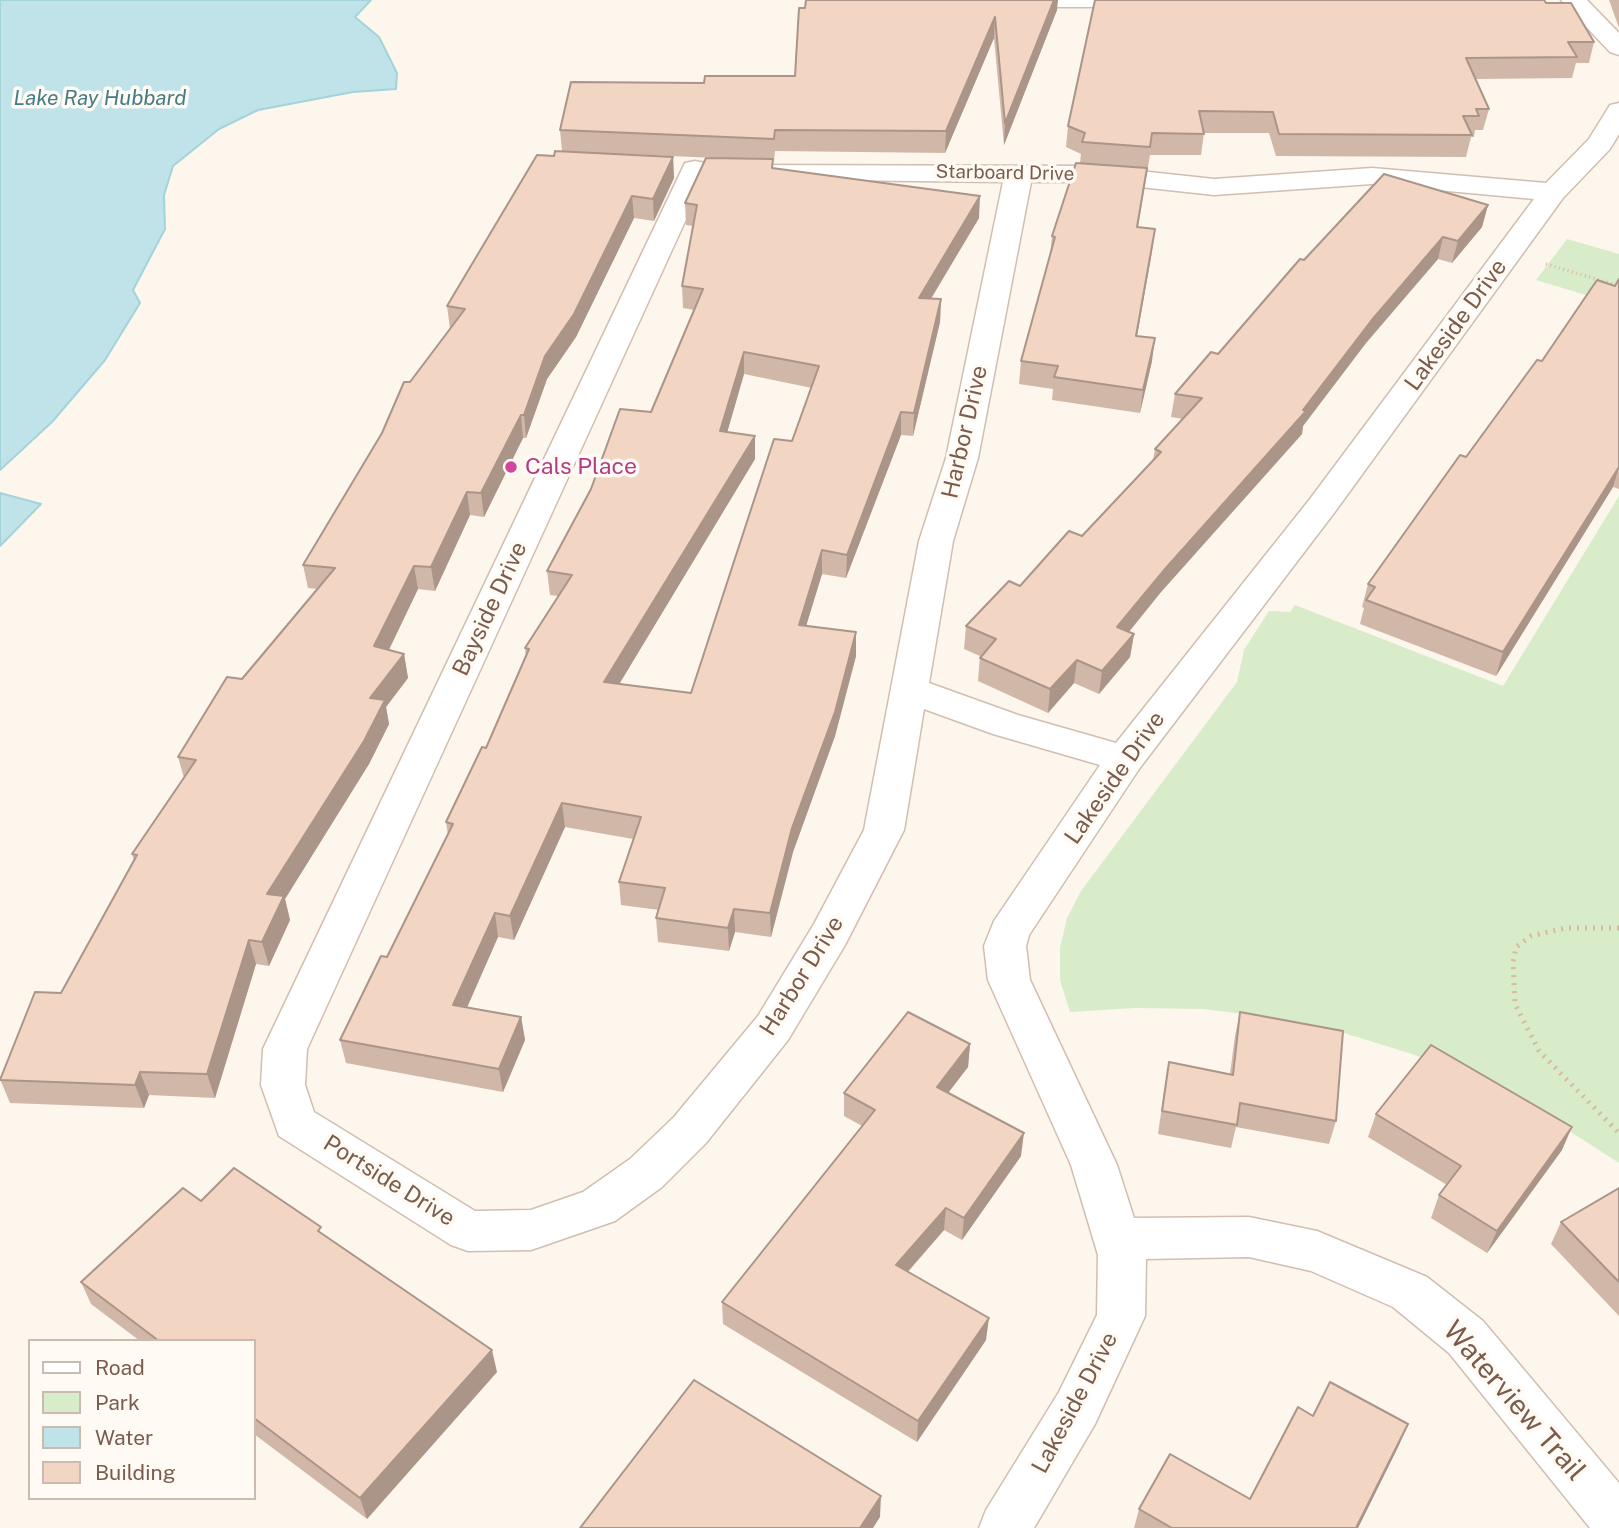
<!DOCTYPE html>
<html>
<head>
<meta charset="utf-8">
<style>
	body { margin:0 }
	#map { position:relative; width:1619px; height:1528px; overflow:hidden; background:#fdf6ec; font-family:"Public Sans",sans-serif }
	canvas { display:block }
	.legend { position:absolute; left:28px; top:1339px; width:228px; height:161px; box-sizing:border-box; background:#fffaf3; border:2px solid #cabbb1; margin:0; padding:9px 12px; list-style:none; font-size:21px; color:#7a5c4d }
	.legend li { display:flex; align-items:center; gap:14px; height:35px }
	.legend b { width:35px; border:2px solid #cabbb1 }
</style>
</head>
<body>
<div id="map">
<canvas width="1619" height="1528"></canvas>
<ul class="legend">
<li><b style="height:9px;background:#fff"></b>Road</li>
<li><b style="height:19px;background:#d8ecc9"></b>Park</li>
<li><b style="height:19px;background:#bfe3e8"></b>Water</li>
<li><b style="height:19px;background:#f3d5c3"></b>Building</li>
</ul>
</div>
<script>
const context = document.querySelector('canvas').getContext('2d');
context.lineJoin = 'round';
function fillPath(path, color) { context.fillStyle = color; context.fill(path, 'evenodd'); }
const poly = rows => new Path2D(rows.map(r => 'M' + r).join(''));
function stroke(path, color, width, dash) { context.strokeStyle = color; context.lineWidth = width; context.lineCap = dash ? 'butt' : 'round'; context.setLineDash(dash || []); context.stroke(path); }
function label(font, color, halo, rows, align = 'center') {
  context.font = font + ' "Public Sans",sans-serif'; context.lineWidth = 7; context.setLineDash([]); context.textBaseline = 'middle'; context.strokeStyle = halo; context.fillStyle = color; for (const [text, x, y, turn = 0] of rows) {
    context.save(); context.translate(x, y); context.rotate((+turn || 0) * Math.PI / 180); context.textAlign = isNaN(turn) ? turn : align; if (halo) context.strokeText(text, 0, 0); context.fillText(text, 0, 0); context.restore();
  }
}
fillPath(poly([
	[1567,239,1619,254,1619,305,1536,280],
	[1619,496,1619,1163,1546,1116,1481,1082,1415,1055,1344,1033,1270,1017,1202,1009,1135,1008,1070,1012,1060,980,1060,948,1067,918,1081,891,1237,682,1244,650,1269,611,1290,612,1295,605,1503,686]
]), '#d8ecc9');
const water = poly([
	[0,0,371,0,355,17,379,37,397,73,396,89,353,92,258,110,219,129,173,166,164,195,165,229,133,290,140,303,105,360,52,422,0,470,0,0],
	[0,493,41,504,0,546,0,493]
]);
fillPath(water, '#bfe3e8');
stroke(water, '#a5d3da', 2);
const minor = poly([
	[992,0,1159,0,1156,5,1147,7,1004,7,995,5,992,0],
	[1561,0,1587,0,1619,33,1619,55,1610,52,1561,0],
	[1619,103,1619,134,1610,149,1563,198,1334,513,1139,769,1029,935,1026,946,1030,980,1117,1165,1134,1218,1249,1217,1317,1231,1427,1277,1483,1321,1619,1483,1619,1528,1590,1528,1449,1353,1393,1307,1311,1271,1249,1257,1146,1259,1145,1316,1095,1424,1034,1528,979,1528,986,1510,1059,1392,1097,1315,1098,1255,1071,1165,988,980,984,946,994,921,1100,765,993,734,924,709,904,830,845,945,788,1040,706,1143,662,1187,615,1221,531,1250,468,1251,451,1245,279,1136,261,1085,263,1049,685,163,695,161,705,163,709,169,307,1049,305,1085,314,1112,475,1211,531,1210,583,1192,630,1159,674,1117,758,1016,814,924,864,830,919,541,946,458,1003,182,742,179,732,177,728,171,732,165,1094,166,1214,179,1372,168,1546,183,1589,139,1610,105,1619,103],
	[1031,182,1094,182,1214,195,1372,184,1534,199,1310,499,1116,743,1018,715,929,683,953,541,978,458,1031,182]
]);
stroke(minor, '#d1beb0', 3);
stroke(poly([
	[1546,264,1619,286]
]), '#d9b8a5', 3.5, [1, 3.5]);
stroke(poly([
	[1619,928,1566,928,1531,936,1516,947,1513,962,1515,1004,1539,1051,1619,1133]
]), '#d9b8a5', 5, [2, 6]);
fillPath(minor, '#fff');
fillPath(poly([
	[1609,0,1619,0,1619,28],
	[1546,3,1594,42,1589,63,1576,63,1572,78,1475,79,1489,109,1483,130,1475,130,1474,137,1471,137,1466,157,1276,156,1269,133,1204,133,1201,155,1150,155,1138,227,1152,251,1137,336,1152,361,1140,413,1052,400,1053,389,1019,384,1021,361,1050,256,1052,236,1080,163,1081,154,1066,147,1068,126],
	[799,8,1057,10,1004,145,994,38,945,153,775,151,774,161,773,160,773,168,979,218,931,299,941,299,940,322,913,436,901,435,846,578,822,574,806,626,856,656,835,736,793,852,771,937,735,932,729,951,658,942,656,918,659,910,621,905,619,882,633,839,565,827,514,940,498,937,467,1007,521,1017,525,1040,503,1092,346,1063,340,1040,387,957,448,835,446,822,486,748,526,657,525,648,559,596,550,595,547,571,651,412,694,310,683,308,682,286,693,226,686,225,685,203,717,158,599,153,673,157,674,178,654,221,634,218,576,337,547,379,526,438,523,438,484,517,470,515,435,591,418,589,389,650,404,654,408,678,386,707,389,724,369,764,285,899,290,920,269,966,256,964,215,1098,149,1095,144,1108,10,1103,0,1079,61,993,134,861,132,854,184,778,178,757,317,589,308,588,303,565,382,433,410,382,450,329,447,306,554,156,562,151,560,130,704,83,795,76],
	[744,374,812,388,792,441,691,693,619,684,755,459,727,432],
	[1488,205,1482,227,1452,263,1438,259,1366,343,1303,426,1302,434,1161,592,1129,632,1134,634,1130,657,1099,694,1074,683,1048,713,978,681,980,656,964,649,966,626,1020,586,1082,536,1153,460,1155,449,1183,419,1171,417,1175,394,1218,354,1304,260],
	[1619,279,1619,489,1613,487,1496,676,1360,624,1364,608,1362,607,1368,584,1542,361,1615,286],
	[1240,1012,1336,1121,1329,1144,1236,1127,1231,1148,1158,1134,1165,1085,1169,1062,1230,1074,1235,1036],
	[970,1044,968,1067,948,1093,1021,1156,962,1240,944,1230,908,1272,986,1340,917,1442,723,1324,722,1302,862,1126,844,1116,844,1093],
	[1376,1114,1562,1150,1487,1253,1431,1218,1439,1195,1447,1185,1368,1137],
	[1619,1188,1619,1316,1551,1244,1561,1222],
	[201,1201,324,1235,497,1372,367,1519,254,1434,254,1341,140,1341,91,1304,81,1282],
	[1313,1416,1399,1445,1358,1528,1134,1528,1139,1509,1250,1499]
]), '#d1b7a8');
fillPath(poly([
	[1054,0,1058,0,1057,10,1004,145,1005,123],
	[995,17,994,38,945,153,946,131],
	[673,157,674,178,654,221,653,199],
	[632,196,634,218,576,337,547,379,526,438,524,415,545,356],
	[980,196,979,218,918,320,919,298],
	[1488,205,1482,227,1452,263,1458,241],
	[1155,229,1152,251,1133,358,1136,336],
	[1443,237,1438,259,1366,343,1303,426,1302,434,1161,592,1114,650,1117,627,1371,321],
	[941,299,940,322,913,436,914,413],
	[1155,338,1152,361,1140,413,1143,390],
	[744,352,744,374,721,454,720,431],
	[901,412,901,435,846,578,847,555],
	[521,415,523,438,484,517,481,493],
	[755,436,755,459,606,706,604,682],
	[1619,467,1613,487,1496,676,1503,652],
	[467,492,470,515,435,591,431,567],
	[822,550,822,574,799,649,799,625],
	[414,566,418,589,379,670,374,646],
	[856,632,856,656,835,736,793,852,771,937,770,913,792,828],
	[1134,634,1130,657,1099,694,1102,671],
	[404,654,408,678,386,707,389,724,369,764,285,899,290,920,269,966,262,942,267,894,370,698],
	[1077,660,1074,683,1048,713,1050,689],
	[562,803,565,827,514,940,510,916],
	[734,909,735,932,729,951,728,928],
	[495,913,498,937,458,1028,453,1005],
	[249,940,256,964,215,1098,207,1074],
	[521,1017,525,1040,503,1092,499,1069],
	[970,1044,968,1067,935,1110,937,1087],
	[140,1072,149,1095,144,1108,135,1085],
	[1572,1127,1562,1150,1487,1253,1497,1231],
	[1024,1133,1021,1156,962,1240,964,1218],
	[946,1208,944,1230,894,1287,896,1265],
	[989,1318,986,1340,917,1442,918,1421],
	[492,1350,497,1372,367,1519,360,1498],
	[1408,1424,1399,1445,1358,1528,1356,1528],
	[881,1496,880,1517,873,1528,860,1528]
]), '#aa9588');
const building = poly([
	[806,0,1054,0,1005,123,995,17,946,131,775,130,774,139,560,130,571,82,704,83,705,76,795,76,799,8,805,8,806,0],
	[1095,0,1544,0,1546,3,1571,3,1594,42,1568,42,1577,57,1466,58,1489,109,1476,109,1479,116,1463,116,1472,135,1279,134,1273,112,1199,111,1204,134,1152,133,1150,147,1082,142,1085,133,1068,126,1095,0],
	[555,151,673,157,653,199,632,196,574,314,545,356,524,415,521,415,481,493,467,492,431,567,414,566,374,646,404,654,370,698,385,700,364,741,267,894,284,896,262,942,249,940,207,1074,140,1072,135,1085,0,1080,35,992,61,993,137,855,132,854,196,760,178,757,227,677,242,679,335,568,303,565,382,433,404,382,410,382,465,309,447,306,537,155,554,156,555,151],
	[706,158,773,159,772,168,980,196,919,298,941,299,914,413,901,412,847,555,822,550,799,625,856,632,835,712,792,828,770,913,734,909,728,928,656,918,665,888,619,882,641,817,562,803,510,916,495,913,453,1005,521,1017,499,1069,340,1040,381,956,387,957,453,824,446,822,482,747,486,748,529,649,525,648,572,575,547,571,591,489,620,409,651,412,703,289,682,286,697,205,685,203,706,158],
	[744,352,819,366,792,441,774,439,691,693,604,682,755,436,720,431,744,352],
	[1076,163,1147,168,1137,227,1155,229,1136,336,1155,338,1143,390,1054,377,1058,366,1021,361,1055,237,1052,236,1076,163],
	[1384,174,1488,205,1458,241,1443,237,1371,321,1303,410,1306,411,1165,569,1117,627,1134,634,1102,671,1077,660,1050,689,980,658,996,639,966,626,1009,581,1020,586,1069,531,1082,536,1161,452,1155,449,1202,398,1175,394,1211,352,1218,354,1300,259,1304,260,1384,174],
	[1619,279,1619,467,1503,652,1366,600,1375,587,1368,584,1460,455,1466,457,1537,360,1542,361,1597,280,1615,286,1619,279],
	[908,1012,970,1044,937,1087,1024,1133,964,1218,946,1208,896,1265,989,1318,918,1421,722,1302,875,1110,844,1093,908,1012],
	[1240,1012,1343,1031,1336,1121,1240,1103,1237,1125,1162,1111,1169,1062,1233,1075,1240,1012],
	[1431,1045,1572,1127,1497,1231,1439,1195,1461,1166,1376,1114,1431,1045],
	[234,1168,321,1227,318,1231,492,1350,360,1498,254,1418,254,1341,159,1341,81,1282,183,1188,201,1201,234,1168],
	[1619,1188,1619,1282,1561,1222,1619,1188],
	[694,1380,881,1496,860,1528,580,1528,694,1380],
	[1330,1382,1408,1424,1356,1528,1172,1528,1139,1509,1170,1454,1250,1499,1298,1407,1313,1416,1330,1382]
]);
fillPath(building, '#f3d5c3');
stroke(building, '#aa9588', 2);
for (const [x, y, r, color] of [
	[511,467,7,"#d1479c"]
]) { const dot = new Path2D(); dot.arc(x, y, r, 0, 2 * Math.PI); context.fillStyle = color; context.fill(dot); stroke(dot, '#fffaf3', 2.5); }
label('19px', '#7a5c4d', '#fffaf3', [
	["Starboard Drive",1005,173,1]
]);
label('italic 21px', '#437c86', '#fffaf3', [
	["Lake Ray Hubbard",100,99]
]);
label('23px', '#7a5c4d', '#fffaf3', [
	["Lakeside Drive",1456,325,-54],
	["Harbor Drive",965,432,-77],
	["Bayside Drive",490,609,-65],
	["Lakeside Drive",1115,778,-55],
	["Harbor Drive",802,976,-58],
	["Portside Drive",389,1181,32],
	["Lakeside Drive",1075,1403,-62]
]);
label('23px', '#b23c85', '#fffaf3', [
	["Cals Place",525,467]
], 'left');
label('28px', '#7a5c4d', '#fffaf3', [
	["Waterview Trail",1514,1401,49]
]);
</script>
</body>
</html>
